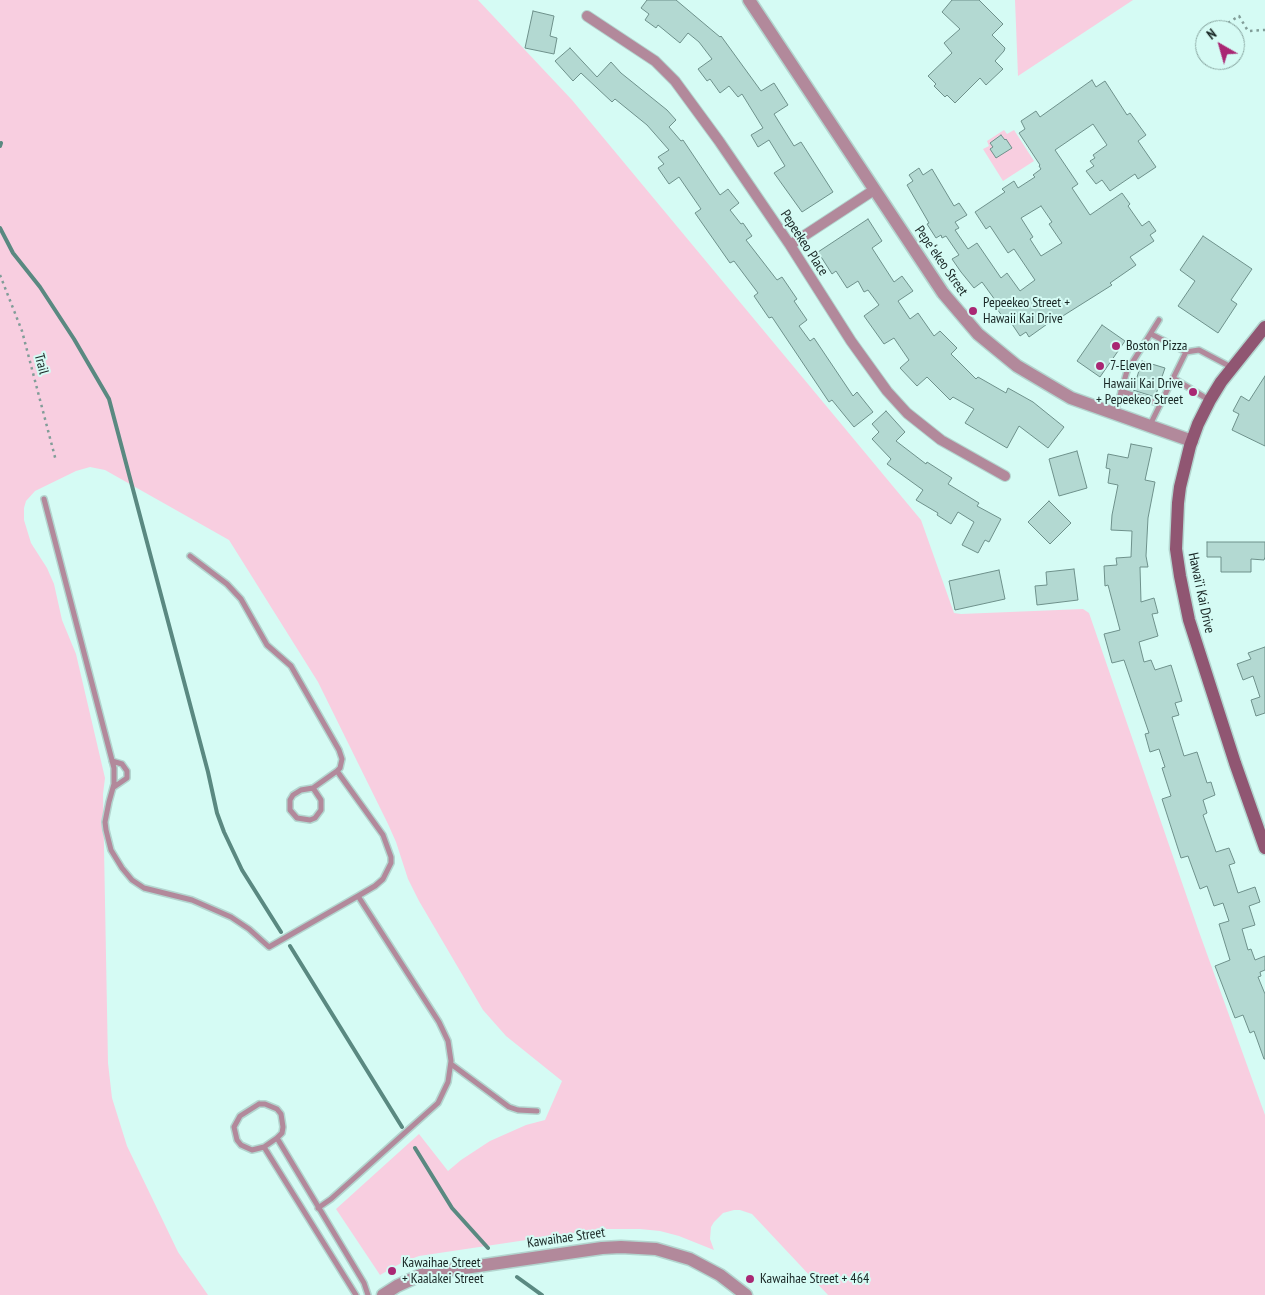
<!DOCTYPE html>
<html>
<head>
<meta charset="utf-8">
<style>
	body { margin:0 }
	#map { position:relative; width:1265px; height:1295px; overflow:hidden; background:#d5fbf4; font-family:"PT Sans Narrow",sans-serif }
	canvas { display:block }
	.north { position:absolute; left:1195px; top:20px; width:50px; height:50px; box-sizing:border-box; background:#d5fbf4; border:1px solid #89a6a1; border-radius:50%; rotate:322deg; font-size:14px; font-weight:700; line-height:20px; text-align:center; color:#182624 }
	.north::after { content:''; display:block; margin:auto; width:18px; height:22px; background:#a92773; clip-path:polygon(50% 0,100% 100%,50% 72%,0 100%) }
</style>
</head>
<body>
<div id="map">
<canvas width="1265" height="1295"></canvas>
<div class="north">N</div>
</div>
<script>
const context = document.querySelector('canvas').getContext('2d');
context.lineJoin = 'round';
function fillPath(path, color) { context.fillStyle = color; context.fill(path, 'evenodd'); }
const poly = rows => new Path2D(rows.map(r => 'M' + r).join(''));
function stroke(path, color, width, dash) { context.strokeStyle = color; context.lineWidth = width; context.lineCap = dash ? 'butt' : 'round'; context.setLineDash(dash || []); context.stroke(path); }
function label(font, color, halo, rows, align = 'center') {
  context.font = font + ' "PT Sans Narrow",sans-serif'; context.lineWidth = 4; context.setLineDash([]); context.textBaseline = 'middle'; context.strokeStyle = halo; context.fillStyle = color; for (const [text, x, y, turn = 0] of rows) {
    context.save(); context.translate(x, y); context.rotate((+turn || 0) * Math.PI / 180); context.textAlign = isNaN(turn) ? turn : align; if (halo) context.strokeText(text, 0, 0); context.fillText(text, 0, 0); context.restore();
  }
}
fillPath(poly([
	[0,0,478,0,572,100,921,520,954,613,961,614,1083,609,1089,613,1198,929,1265,1115,1265,1295,828,1295,752,1214,740,1210,734,1210,723,1213,714,1222,711,1227,710,1239,714,1250,679,1236,660,1231,640,1229,600,1229,419,1256,403,1262,380,1275,336,1209,419,1134,448,1171,461,1160,490,1141,526,1125,545,1120,562,1081,506,1036,483,1010,419,901,408,879,396,842,388,824,318,682,229,540,105,470,90,467,76,471,35,491,26,501,24,508,24,520,31,543,47,568,54,584,62,620,76,654,105,778,103,794,108,1063,112,1098,127,1146,178,1252,208,1295,0,1295],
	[1015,0,1133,0,1018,76],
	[1004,130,1007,134,1014,130,1034,161,1003,181,983,149,989,146,987,141]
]), '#f8cee0');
stroke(poly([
	[0,146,1,143],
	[0,228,13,253,40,287,74,339,109,399,208,772,217,813,224,832,242,870,281,932],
	[290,946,402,1127],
	[415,1148,452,1208,488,1248],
	[517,1277,542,1295]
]), '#5a8981', 4);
const building = poly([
	[647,0,676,0,720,37,721,36,761,91,774,83,788,105,774,114,794,146,801,142,833,192,802,212,774,173,785,166,769,140,758,147,751,135,763,128,742,94,738,97,729,86,720,93,710,79,707,81,698,69,712,59,699,42,688,33,680,43,658,25,656,28,645,20,649,14,641,8,647,0],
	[952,0,979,0,1003,24,992,35,1005,48,1004,51,995,61,1003,69,986,85,980,78,955,103,947,95,945,97,934,86,936,84,928,76,952,53,944,43,960,29,942,12,952,0],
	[533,11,554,16,550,36,557,38,554,54,525,48,533,11],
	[570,48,597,77,611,62,621,73,667,110,676,120,669,127,681,141,683,140,720,195,728,189,739,203,730,210,741,224,743,223,752,236,746,240,777,280,782,277,797,299,794,301,807,320,799,326,810,341,814,338,853,396,857,392,873,412,854,427,832,400,829,402,772,317,769,318,754,296,758,293,734,261,730,263,695,213,701,209,679,177,669,184,658,168,664,164,658,157,669,150,647,125,615,99,612,102,581,73,573,81,555,61,570,48],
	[1092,80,1096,87,1105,81,1127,115,1130,113,1146,135,1138,141,1156,167,1138,179,1135,174,1110,191,1102,180,1096,184,1086,171,1094,166,1090,161,1095,158,1093,155,1107,145,1093,124,1055,150,1078,184,1072,188,1090,215,1122,193,1130,204,1128,206,1142,226,1149,221,1156,231,1150,235,1154,241,1130,257,1136,265,1110,283,1112,285,1058,319,1057,317,1029,337,1026,332,1020,336,1010,321,1007,323,995,306,998,304,982,282,974,288,961,272,952,259,959,255,946,236,942,238,941,235,936,238,927,224,929,223,907,185,913,181,909,175,919,168,923,175,932,169,954,206,959,203,967,215,955,222,959,228,955,230,968,249,977,243,1001,278,1007,273,1020,291,1035,280,1014,249,1008,253,990,226,986,229,975,212,1005,192,1002,189,1014,181,1018,188,1035,177,1033,175,1041,169,1039,166,1040,165,1019,133,1025,129,1021,121,1036,111,1040,117,1092,80],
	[1041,206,1052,222,1049,224,1062,243,1041,256,1030,239,1033,237,1021,218,1041,206],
	[1001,135,1005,140,1006,139,1012,148,996,158,990,149,993,147,990,143,1001,135],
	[868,219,882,241,872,248,894,282,902,276,913,291,898,301,910,319,918,313,934,336,940,331,957,348,951,354,976,379,978,377,1006,393,1008,388,1033,402,1064,427,1048,448,1019,426,1007,448,965,423,974,409,953,397,950,400,927,377,917,386,900,368,909,360,894,338,884,344,864,316,879,305,868,290,864,292,858,281,847,288,836,271,832,274,818,252,868,219],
	[1203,236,1252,269,1231,300,1237,304,1218,333,1178,306,1195,281,1180,270,1203,236],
	[1102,325,1125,341,1100,377,1077,361,1102,325],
	[1142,361,1165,368,1155,397,1133,390,1142,361],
	[1265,376,1265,446,1232,430,1239,414,1233,411,1241,396,1249,401,1265,376],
	[886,411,905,432,896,441,926,464,927,462,952,478,948,484,979,503,977,506,1001,519,989,542,985,540,978,553,962,545,974,522,958,512,951,524,937,515,938,513,916,500,923,490,887,464,891,459,872,439,879,432,872,424,886,411],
	[1131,444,1152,448,1145,480,1155,482,1148,518,1146,556,1148,567,1140,567,1141,602,1154,598,1158,613,1152,614,1158,636,1139,642,1144,662,1151,660,1155,670,1171,665,1182,701,1175,703,1179,715,1172,717,1184,756,1197,752,1207,783,1211,782,1215,795,1203,800,1207,813,1203,815,1216,852,1229,848,1235,863,1229,865,1238,893,1255,887,1260,902,1249,906,1255,925,1242,929,1248,950,1251,949,1255,960,1265,956,1265,970,1260,972,1261,976,1258,977,1265,994,1265,1059,1264,1059,1254,1031,1250,1033,1243,1015,1235,1018,1215,966,1230,960,1219,924,1229,921,1223,903,1214,906,1207,886,1200,889,1188,856,1181,858,1162,799,1171,796,1162,768,1165,767,1159,749,1150,752,1145,734,1149,733,1124,660,1112,663,1104,634,1120,630,1108,585,1105,586,1104,566,1117,565,1116,558,1131,557,1132,531,1111,530,1112,515,1118,485,1108,483,1110,469,1106,468,1108,454,1128,458,1131,444],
	[1077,451,1087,488,1059,496,1049,459,1077,451],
	[1049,501,1071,523,1050,544,1028,522,1049,501],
	[1207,542,1265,542,1265,557,1264,560,1251,559,1251,572,1221,572,1221,557,1207,557,1207,542],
	[1074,569,1078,600,1037,605,1035,586,1047,585,1046,572,1074,569],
	[999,570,1005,599,955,610,949,581,999,570],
	[1265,647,1265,713,1256,716,1251,700,1260,697,1253,676,1243,680,1237,664,1251,659,1248,653,1265,647]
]);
fillPath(building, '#b3d9d2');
stroke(building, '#6e918b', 1);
const service = poly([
	[1151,334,1186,352,1199,350,1231,367],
	[1173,378,1209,400],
	[1121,391,1160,404],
	[1115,413,1127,371,1159,320],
	[1150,425,1186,352],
	[44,499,114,768,114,784,109,802,105,822,106,830,111,850,122,868,132,880,144,888,192,900,231,917,249,929,269,947,358,896],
	[190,556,227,584,241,599,267,645,291,666,339,750,342,759,340,768,337,771,313,788,301,790,293,795,290,800,290,810,297,818,310,820,315,818,321,810,321,800,313,788],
	[112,761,122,764,127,771,127,778,114,787],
	[451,1064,509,1107,518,1110,537,1111],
	[259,1104,265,1104,277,1109,281,1114,283,1127,282,1133,277,1138,264,1147,252,1150,241,1145,237,1140,234,1127,240,1116,259,1104],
	[277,1138,364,1283,368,1295],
	[264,1147,356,1295],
	[318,1208,331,1199,438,1103,448,1082,451,1061,448,1041,439,1022,358,896,375,886,383,879,391,863,391,857,383,835,337,771]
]);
const minor = poly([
	[587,16,655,61,675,81,719,141,790,245,851,341,887,391,907,413,941,440,1005,476],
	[790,245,874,190]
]);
const tertiary = poly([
	[749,0,943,293,978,334,1017,366,1071,398,1192,441],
	[383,1295,397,1286,423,1274,602,1248,621,1247,656,1249,690,1259,720,1275,746,1295]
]);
const secondary = poly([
	[1265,327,1221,382,1210,400,1198,424,1190,446,1180,487,1178,503,1176,549,1180,576,1189,620,1235,763,1265,848]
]);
stroke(service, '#b3d5cf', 8);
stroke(minor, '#b3d5cf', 12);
stroke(tertiary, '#b3d5cf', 15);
stroke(secondary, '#b3d5cf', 15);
stroke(poly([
	[1228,23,1239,16,1248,31,1265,30],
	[0,275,22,331,56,461]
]), '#819d98', 2.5, [2.5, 4]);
stroke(service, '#b2899b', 5);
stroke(minor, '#b2899b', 10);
stroke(tertiary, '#b2899b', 12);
stroke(secondary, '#905672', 12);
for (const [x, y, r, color] of [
	[973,311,5,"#a92773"],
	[1116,346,5,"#a92773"],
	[1100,366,5,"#a92773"],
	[1193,392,5,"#a92773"],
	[392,1271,5,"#a92773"],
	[750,1279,5,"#a92773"]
]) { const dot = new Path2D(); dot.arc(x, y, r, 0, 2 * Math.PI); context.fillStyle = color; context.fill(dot); stroke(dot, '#d5fbf4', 2); }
label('14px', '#182624', '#d5fbf4', [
	["Pepeekeo Place",804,243,57],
	["Pepeʻekeo Street",941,261,55],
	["Trail",41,364,75],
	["Hawai’i Kai Drive",1201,593,78],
	["Kawaihae Street",566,1238,-8]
]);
label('14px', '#182624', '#d5fbf4', [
	["Pepeekeo Street +",983,303],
	["Hawaii Kai Drive",983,319],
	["Boston Pizza",1126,346],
	["7-Eleven",1110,366],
	["Hawaii Kai Drive",1183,384,"right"],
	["+ Pepeekeo Street",1183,400,"right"],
	["Kawaihae Street",402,1263],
	["+ Kaalakei Street",402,1279],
	["Kawaihae Street + 464",760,1279]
], 'left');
</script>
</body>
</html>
